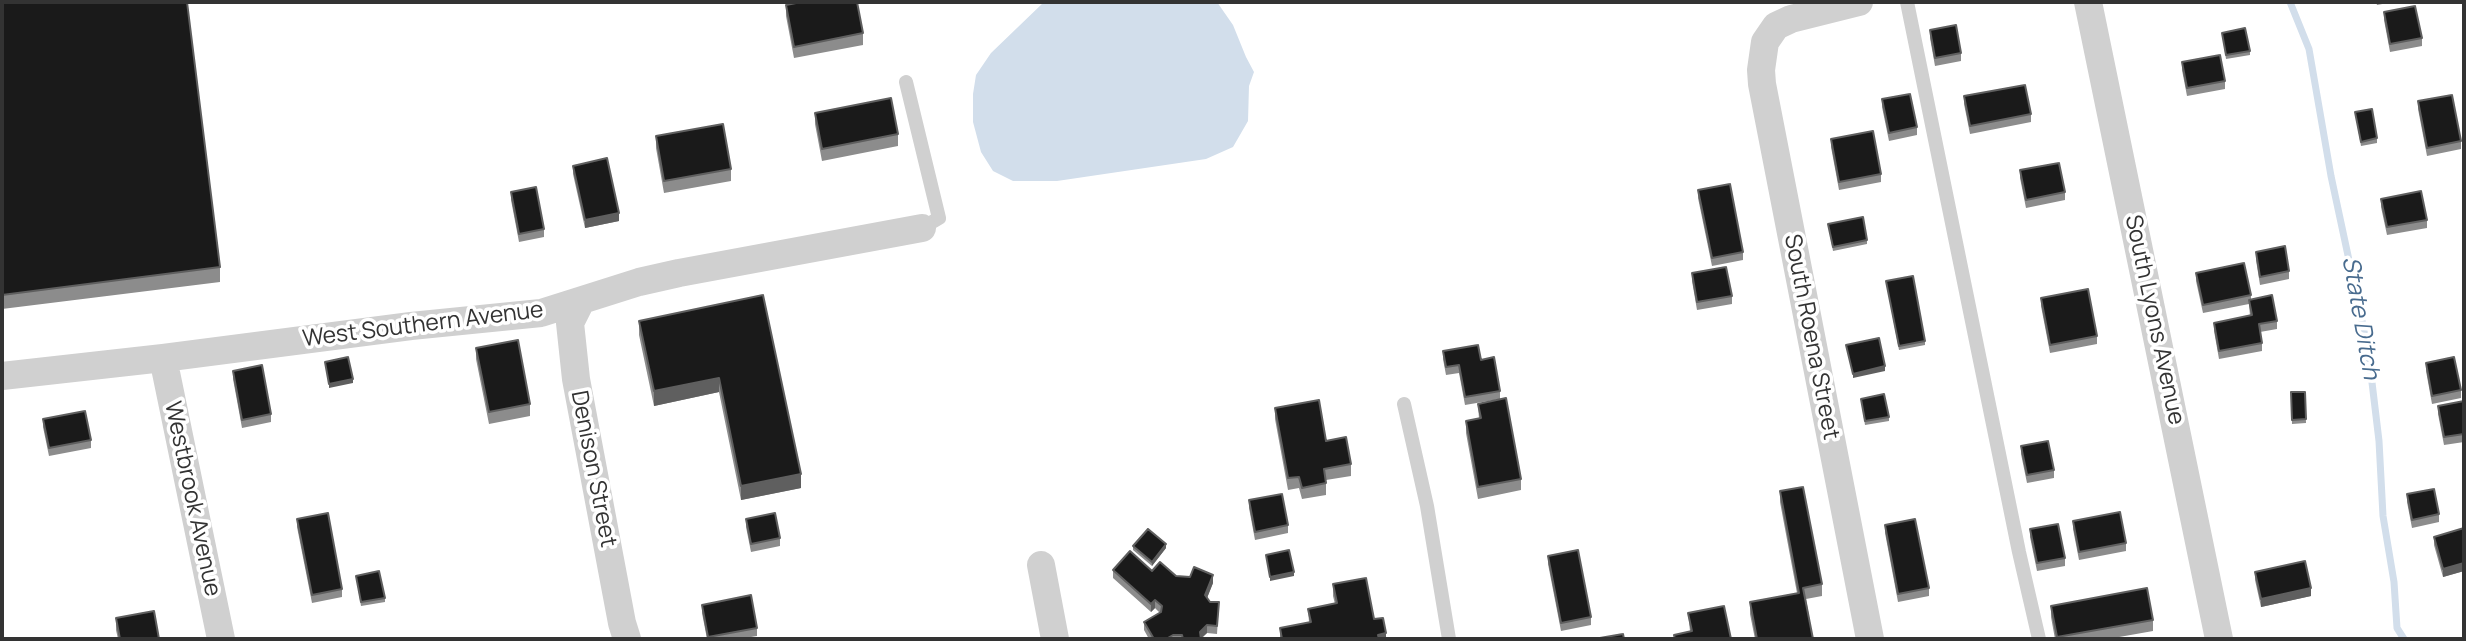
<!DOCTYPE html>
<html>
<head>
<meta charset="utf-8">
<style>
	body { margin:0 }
	#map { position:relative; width:2466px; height:641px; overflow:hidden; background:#fff; font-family:Manrope,sans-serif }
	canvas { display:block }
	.frame { position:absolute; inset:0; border:4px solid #333; pointer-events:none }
</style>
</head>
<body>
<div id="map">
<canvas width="2466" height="641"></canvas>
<div class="frame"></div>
</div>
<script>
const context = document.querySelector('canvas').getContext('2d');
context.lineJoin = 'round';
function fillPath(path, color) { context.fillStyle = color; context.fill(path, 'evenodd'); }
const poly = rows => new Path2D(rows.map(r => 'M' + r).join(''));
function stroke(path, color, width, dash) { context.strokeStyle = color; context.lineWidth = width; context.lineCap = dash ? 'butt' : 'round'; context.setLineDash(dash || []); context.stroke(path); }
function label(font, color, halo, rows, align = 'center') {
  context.font = font + ' Manrope,sans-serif'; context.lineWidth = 7; context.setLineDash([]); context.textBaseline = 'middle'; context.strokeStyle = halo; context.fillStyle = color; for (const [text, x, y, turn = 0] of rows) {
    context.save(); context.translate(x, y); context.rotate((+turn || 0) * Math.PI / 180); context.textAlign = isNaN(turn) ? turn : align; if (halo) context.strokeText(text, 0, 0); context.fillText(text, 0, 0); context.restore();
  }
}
fillPath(poly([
	[1044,2,1217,2,1233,25,1246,57,1254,72,1249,86,1248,121,1233,147,1206,159,1057,181,1013,181,993,171,981,152,973,122,973,94,976,75,991,53]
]), '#d2deeb');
stroke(poly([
	[2290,2,2309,49,2331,176,2368,349,2379,441,2383,516,2394,582,2397,628,2404,639]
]), '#d2deeb', 7);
stroke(poly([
	[1907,2,2019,552,2039,639],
	[906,82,939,218,922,228],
	[1404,404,1427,506,1449,639]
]), '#d0d0d0', 14);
stroke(poly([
	[1859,2,1791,19,1776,26,1765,42,1761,70,1762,84,1870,639],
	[2088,2,2219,639],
	[581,301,570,323,576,379,622,623,627,639],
	[163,358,221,639],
	[2,376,163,358,411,326,541,313,639,282,679,273,922,228],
	[1041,565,1055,639]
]), '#d0d0d0', 28);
fillPath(poly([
	[2,2,220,267,220,282,2,309],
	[2376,2,2393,2,2377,5],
	[786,5,863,33,863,45,794,58,786,16],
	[2384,12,2422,38,2422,46,2390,52,2384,20],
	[1930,30,1961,53,1961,61,1935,66,1930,38],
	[2222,33,2250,51,2250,55,2226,59],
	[2182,62,2225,81,2225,89,2187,96,2182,70],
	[1964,96,2031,114,2031,122,1970,134,1964,104],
	[1882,99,1917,127,1917,135,1889,141,1882,107],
	[2418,101,2461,141,2461,149,2427,156,2418,109],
	[2355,112,2377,138,2377,143,2361,146],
	[815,113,898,134,898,146,822,161,815,124],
	[656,136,731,169,731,181,664,193,656,148],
	[1831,139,1881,174,1881,182,1839,190,1831,147],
	[573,166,619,221,585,228,573,174],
	[2020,170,2065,192,2065,200,2026,208,2020,178],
	[1698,190,1743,252,1743,260,1712,266,1698,198],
	[511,192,544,229,544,237,519,242,511,200],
	[2381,199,2427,220,2427,228,2387,235,2381,207],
	[1828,224,1867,240,1867,244,1833,251],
	[2256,252,2289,271,2289,279,2260,285,2256,260],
	[1692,273,1732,296,1732,304,1697,310,1692,281],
	[2196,273,2251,295,2251,300,2277,321,2277,329,2260,332,2262,343,2262,351,2219,359,2214,331,2214,323,2250,316,2249,304,2203,313,2196,281],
	[1886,281,1925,341,1925,345,1899,350],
	[763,295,801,488,741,500,719,392,654,406,639,335,639,321],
	[2041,298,2097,336,2097,344,2050,353,2041,306],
	[476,348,530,404,530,416,489,424,476,359],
	[1443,351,1481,360,1500,391,1500,399,1465,405,1459,373,1446,375,1443,359],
	[2426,363,2461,390,2461,398,2432,404,2426,371],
	[233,371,271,414,271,422,242,428,233,379],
	[2291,392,2305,392,2306,423,2292,424],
	[1861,399,1889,417,1889,421,1865,425],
	[2464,401,2464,442,2444,445,2438,414,2438,406],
	[1478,404,1521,479,1521,490,1478,499,1466,433,1466,421,1479,419],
	[1275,408,1326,441,1351,464,1351,476,1326,480,1326,495,1302,499,1299,488,1288,490,1275,419],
	[43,419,91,440,91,448,49,456,43,427],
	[2021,446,2054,470,2054,478,2027,483,2021,454],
	[1780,491,1822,584,1822,596,1806,599,1813,639,1755,639,1750,614,1750,602,1797,593,1780,502],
	[2407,494,2439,514,2439,522,2412,528,2407,502],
	[1249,500,1288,525,1288,533,1255,540,1249,508],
	[297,519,342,589,342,597,312,603,297,527],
	[746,519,780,538,780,546,751,552,746,527],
	[2073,521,2126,543,2126,551,2079,560,2073,529],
	[1885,525,1929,588,1929,596,1898,602,1885,533],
	[2464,528,2464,571,2443,577,2434,545,2434,537],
	[2030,529,2065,558,2065,566,2037,571,2030,537],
	[1133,546,1166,548,1152,566,1133,550],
	[1548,556,1591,617,1591,625,1561,631,1548,564],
	[1113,570,1152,571,1213,583,1207,598,1210,602,1219,602,1217,634,1207,633,1201,639,1149,639,1144,630,1144,622,1160,613,1155,608,1151,612,1113,578],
	[2255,572,2311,596,2261,607,2255,580],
	[356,576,385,598,385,602,361,606],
	[1333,584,1374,619,1386,639,1280,639,1280,628,1309,622,1308,609,1335,604,1333,596],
	[702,605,757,628,757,636,739,639,707,639,702,613],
	[2051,606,2153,620,2153,631,2108,639,2055,639,2051,617],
	[1688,613,1731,639,1674,639,1674,635,1690,631],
	[116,618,159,639,118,639,116,630]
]), '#8c8c8c');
fillPath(poly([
	[619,213,619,221,585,228,585,220],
	[1885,366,1885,371,1853,378,1853,374],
	[719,378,719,392,654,406,654,391],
	[353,379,353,383,329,388,329,384],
	[801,474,801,488,741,500,741,486],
	[1166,544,1166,548,1152,566,1152,562],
	[2464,563,2464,571,2443,577,2443,569],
	[1294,572,1294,576,1270,581,1270,577],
	[1213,575,1213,583,1205,603,1205,595],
	[2311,588,2311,596,2261,607,2261,599],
	[1155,600,1155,608,1151,612,1151,604],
	[1207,625,1207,633,1200,639,1200,632],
	[1386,633,1386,639,1378,639,1378,635]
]), '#5f5f5f');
const building = poly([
	[2,2,187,2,220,267,2,295,2,2],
	[801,2,857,2,863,33,794,47,786,5,801,2],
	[2415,6,2422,38,2390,44,2384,12,2415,6],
	[1956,25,1961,53,1935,58,1930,30,1956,25],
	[2245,28,2250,51,2226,55,2222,33,2245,28],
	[2220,55,2225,81,2187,88,2182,62,2220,55],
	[2025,85,2031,114,1970,126,1964,96,2025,85],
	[1910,94,1917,127,1889,133,1882,99,1910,94],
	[2452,95,2461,141,2427,148,2418,101,2452,95],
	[891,98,898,134,822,149,815,113,891,98],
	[2372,109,2377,138,2361,142,2355,112,2372,109],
	[723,124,731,169,664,181,656,136,723,124],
	[1873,131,1881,174,1839,182,1831,139,1873,131],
	[607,158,619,213,585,220,573,166,607,158],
	[2059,163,2065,192,2026,200,2020,170,2059,163],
	[1730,184,1743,252,1712,258,1698,190,1730,184],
	[536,187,544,229,519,234,511,192,536,187],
	[2421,191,2427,220,2387,227,2381,199,2421,191],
	[1863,217,1867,240,1833,247,1828,224,1863,217],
	[2285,246,2289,271,2260,277,2256,252,2285,246],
	[2244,263,2251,295,2203,305,2196,273,2244,263],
	[1726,267,1732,296,1697,302,1692,273,1726,267],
	[1913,276,1925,341,1899,346,1886,281,1913,276],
	[2088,289,2097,336,2050,345,2041,298,2088,289],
	[763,295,801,474,741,486,719,378,654,391,639,321,763,295],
	[2272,295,2277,321,2259,324,2262,343,2219,351,2214,323,2252,315,2249,300,2272,295],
	[1879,338,1885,366,1853,374,1846,345,1879,338],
	[518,340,530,404,489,412,476,348,518,340],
	[1478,345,1481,360,1494,357,1500,391,1465,397,1459,365,1446,367,1443,351,1478,345],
	[348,357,353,379,329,384,325,362,348,357],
	[2454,357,2461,390,2432,396,2426,363,2454,357],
	[262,365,271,414,242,420,233,371,262,365],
	[2291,392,2305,392,2306,419,2292,420,2291,392],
	[1884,394,1889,417,1865,421,1861,399,1884,394],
	[1506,398,1521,479,1478,487,1466,421,1481,418,1478,404,1506,398],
	[1319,400,1326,441,1346,437,1351,464,1324,469,1326,483,1302,488,1299,477,1288,478,1275,408,1319,400],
	[2464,401,2464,434,2444,437,2438,406,2464,401],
	[85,411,91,440,49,448,43,419,85,411],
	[2048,441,2054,470,2027,475,2021,446,2048,441],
	[1803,487,1822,584,1803,588,1813,639,1757,639,1750,602,1799,593,1780,491,1803,487],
	[2434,489,2439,514,2412,520,2407,494,2434,489],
	[1282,494,1288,525,1255,532,1249,500,1282,494],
	[2120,512,2126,543,2079,552,2073,521,2120,512],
	[328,513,342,589,312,595,297,519,328,513],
	[775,513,780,538,751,544,746,519,775,513],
	[1915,519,1929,588,1898,594,1885,525,1915,519],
	[2058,524,2065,558,2037,563,2030,529,2058,524],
	[2464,528,2464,563,2443,569,2434,537,2464,528],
	[1148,529,1166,544,1152,562,1133,546,1148,529],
	[1289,550,1294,572,1270,577,1266,555,1289,550],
	[1578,550,1591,617,1561,623,1548,556,1578,550],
	[1130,551,1152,571,1160,562,1176,576,1190,577,1194,567,1213,575,1205,595,1210,602,1219,602,1217,626,1207,625,1200,632,1201,639,1183,639,1182,635,1173,635,1166,639,1154,639,1144,622,1161,612,1162,606,1155,600,1151,604,1113,570,1130,551],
	[2305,561,2311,588,2261,599,2255,572,2305,561],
	[379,571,385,598,361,602,356,576,379,571],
	[1366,578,1374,619,1383,618,1386,633,1378,635,1379,639,1282,639,1280,628,1311,622,1308,609,1337,603,1333,584,1366,578],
	[2147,588,2153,620,2057,637,2051,606,2147,588],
	[751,595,757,628,708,637,702,605,751,595],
	[1724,606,1731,639,1675,639,1674,635,1692,631,1688,613,1724,606],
	[154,611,159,639,120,639,116,618,154,611],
	[1623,634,1624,639,1594,639,1623,634]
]);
fillPath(building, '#1a1a1a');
stroke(building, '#5f5f5f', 2);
label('23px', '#333', '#fff', [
	["South Lyons Avenue",2154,320,78],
	["West Southern Avenue",423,325,-7],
	["South Roena Street",1811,337,79],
	["Denison Street",593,469,79],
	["Westbrook Avenue",192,499,78]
]);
label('italic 24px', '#486b8e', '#fff', [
	["State Ditch",2360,318,80]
]);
</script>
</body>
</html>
